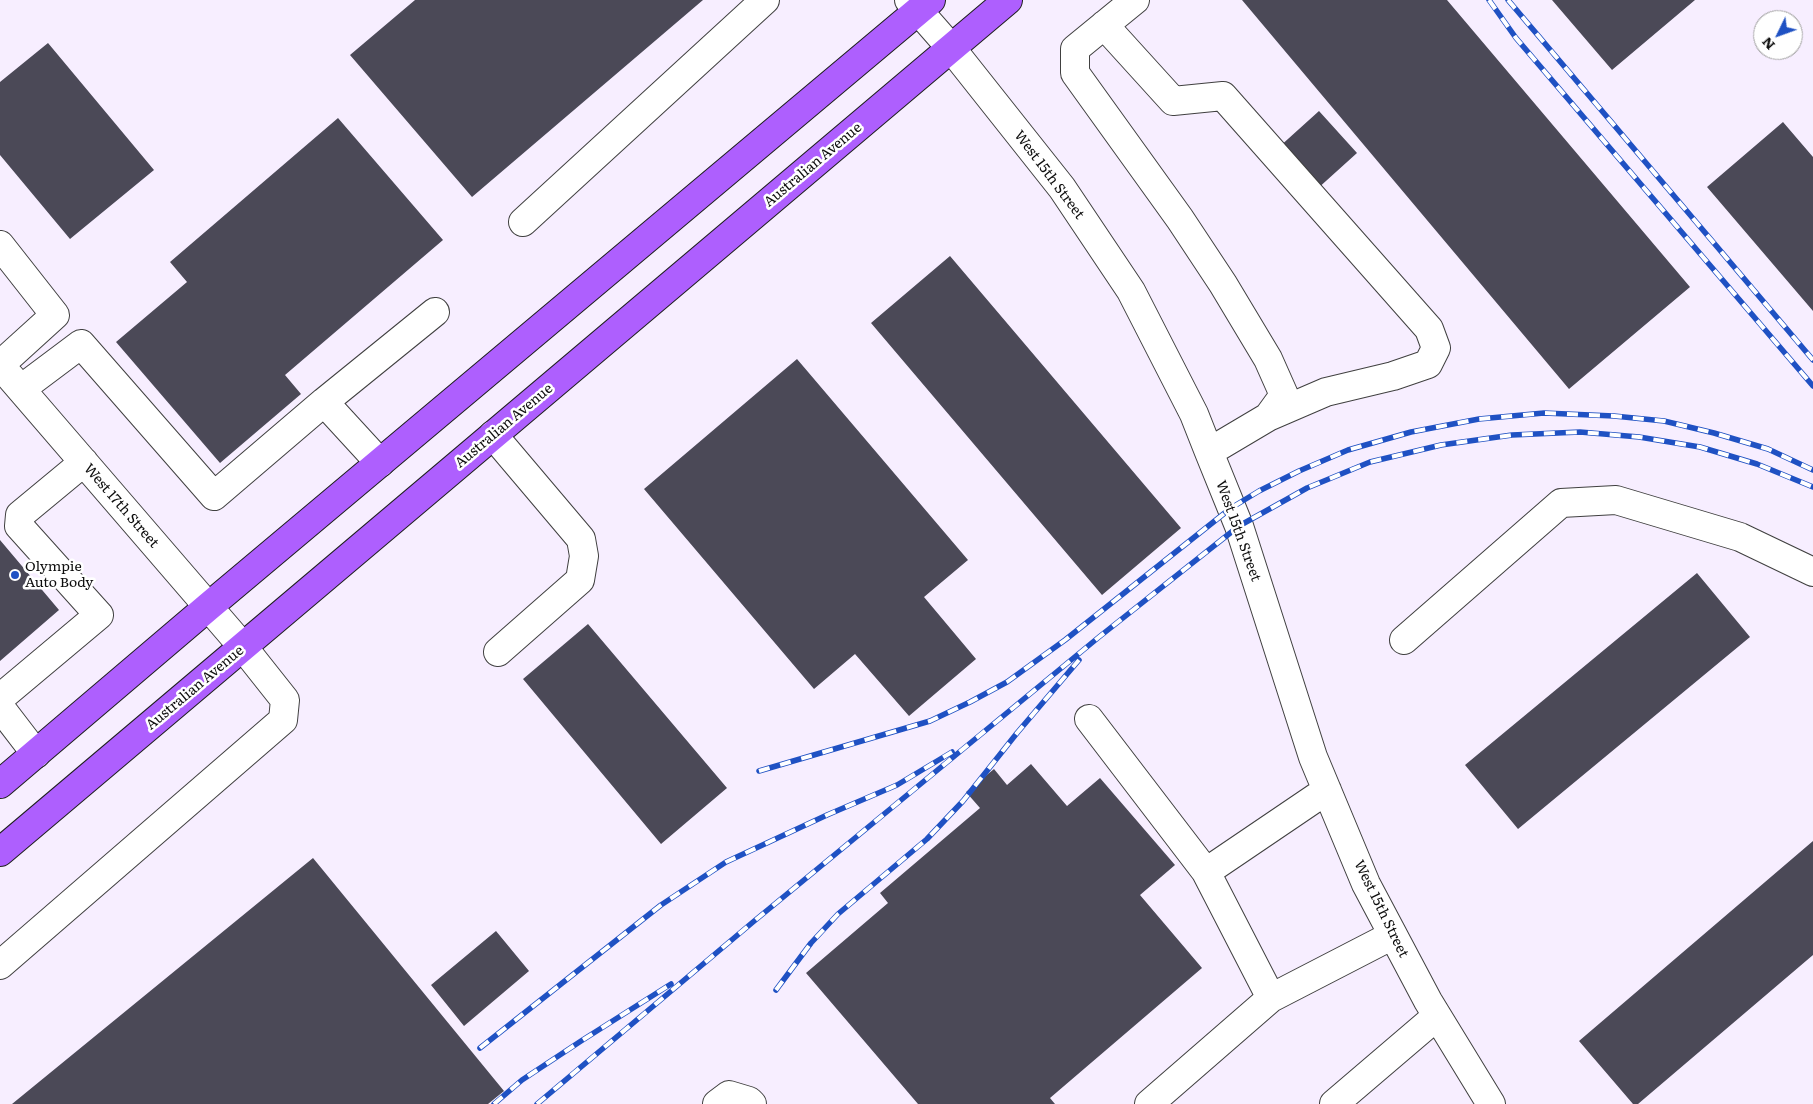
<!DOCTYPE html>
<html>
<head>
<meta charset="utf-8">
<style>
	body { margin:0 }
	#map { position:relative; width:1813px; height:1104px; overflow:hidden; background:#f7eeff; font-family:Literata,serif }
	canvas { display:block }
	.north { position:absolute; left:1753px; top:10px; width:50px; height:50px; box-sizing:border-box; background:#fff; border:1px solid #9e9e9e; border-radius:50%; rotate:228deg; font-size:14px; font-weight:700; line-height:20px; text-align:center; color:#0d0d0d }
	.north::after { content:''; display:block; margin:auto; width:18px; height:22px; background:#1f51c3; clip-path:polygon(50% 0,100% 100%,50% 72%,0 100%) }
</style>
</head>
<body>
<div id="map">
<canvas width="1813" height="1104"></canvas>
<div class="north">N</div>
</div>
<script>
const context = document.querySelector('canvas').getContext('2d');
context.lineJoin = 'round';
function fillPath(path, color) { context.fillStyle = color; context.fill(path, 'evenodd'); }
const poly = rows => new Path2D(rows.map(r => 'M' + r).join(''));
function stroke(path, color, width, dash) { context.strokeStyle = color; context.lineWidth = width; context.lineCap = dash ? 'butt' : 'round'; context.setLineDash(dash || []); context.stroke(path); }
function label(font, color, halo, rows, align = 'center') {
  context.font = font + ' Literata,serif'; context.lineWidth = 5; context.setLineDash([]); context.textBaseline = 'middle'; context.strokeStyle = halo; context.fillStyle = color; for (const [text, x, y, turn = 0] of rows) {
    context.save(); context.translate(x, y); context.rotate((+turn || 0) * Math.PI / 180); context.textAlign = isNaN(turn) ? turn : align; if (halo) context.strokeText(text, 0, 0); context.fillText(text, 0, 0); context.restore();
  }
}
fillPath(poly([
	[415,0,703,0,472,197,350,55],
	[1242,0,1447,0,1690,287,1569,389],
	[1552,0,1695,0,1612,70],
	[48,43,154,170,70,239,0,155,0,82],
	[1319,111,1357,153,1316,190,1278,148],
	[338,118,443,240,285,375,301,394,220,463,116,342,187,282,170,262],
	[1783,122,1813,157,1813,311,1707,187],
	[950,256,1181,528,1102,595,871,323],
	[797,359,968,560,924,597,976,659,909,716,855,654,814,689,644,489],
	[0,540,59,610,0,661],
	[1697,573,1750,637,1518,829,1465,765],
	[588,624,727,788,661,844,523,679],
	[1031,764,1067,806,1100,778,1175,865,1140,895,1202,968,1050,1098,1055,1104,918,1104,806,973,888,903,880,893,980,808,966,792,994,769,1007,785],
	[1813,841,1813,955,1638,1104,1633,1104,1579,1041],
	[313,858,504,1091,488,1104,12,1104],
	[496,931,529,971,464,1026,431,985]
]), '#4b4957');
const minor = poly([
	[909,0,951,48,1062,188,1131,291,1194,414,1209,452,1239,526,1313,757,1366,884,1428,1001,1491,1104],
	[1135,0,1075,49,1075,73,1180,219,1223,284,1268,359,1284,395,1268,417,1209,452],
	[1104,25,1173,101,1223,96,1429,329,1436,348,1428,364,1393,376,1326,392,1268,417],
	[523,222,765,0],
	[0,245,55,315,0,365],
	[0,365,243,647,285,700,283,720,0,965],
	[21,389,81,344,214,496,324,402,380,463],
	[324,402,435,312],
	[493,435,581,539,584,556,580,580,498,652],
	[1404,640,1561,503,1616,500,1740,537,1813,572],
	[0,698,99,615,19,526,20,515,84,462],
	[0,707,36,754],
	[1089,719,1206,872,1327,790],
	[1206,872,1271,998,1393,935],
	[717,1104,729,1095,749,1101,752,1104],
	[1149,1104,1271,998],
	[1334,1104,1437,1016]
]);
const major = poly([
	[0,784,208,607,931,0],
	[0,852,1008,0]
]);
stroke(minor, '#404040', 30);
stroke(major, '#1e1e1e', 30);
stroke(minor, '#fff', 28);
stroke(major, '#ae5ffe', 28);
const rail = poly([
	[1489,0,1516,38,1813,386],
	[1508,0,1813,360],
	[759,771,930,721,970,702,1007,682,1065,640,1231,508,1259,491,1299,471,1348,450,1411,432,1479,419,1544,413,1614,416,1664,421,1714,433,1768,449,1813,470],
	[776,990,811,943,838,914,927,839,963,801,1017,733,1079,660],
	[480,1048,661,905,726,862,827,815,897,785,952,752],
	[494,1104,522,1080,581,1041,671,984],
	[537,1104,753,922,1099,637,1239,526,1307,488,1370,462,1441,445,1512,435,1580,432,1639,437,1700,447,1757,464,1813,487]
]);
stroke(rail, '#1f51c3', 5.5);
stroke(rail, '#fff', 4, [11]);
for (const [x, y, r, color] of [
	[15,575,5,"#1f51c3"]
]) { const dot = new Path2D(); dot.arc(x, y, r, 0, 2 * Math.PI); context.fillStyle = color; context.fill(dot); stroke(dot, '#fff', 2); }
label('14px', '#0d0d0d', '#fff', [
	["Australian Avenue",813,165,-40],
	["West 15th Street",1049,175,53],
	["Australian Avenue",504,426,-40],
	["West 17th Street",121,506,49],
	["West 15th Street",1238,531,70],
	["Australian Avenue",195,688,-40],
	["West 15th Street",1381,909,64]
]);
label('14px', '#0d0d0d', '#fff', [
	["Olympie",25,567],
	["Auto Body",25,583]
], 'left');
</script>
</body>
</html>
